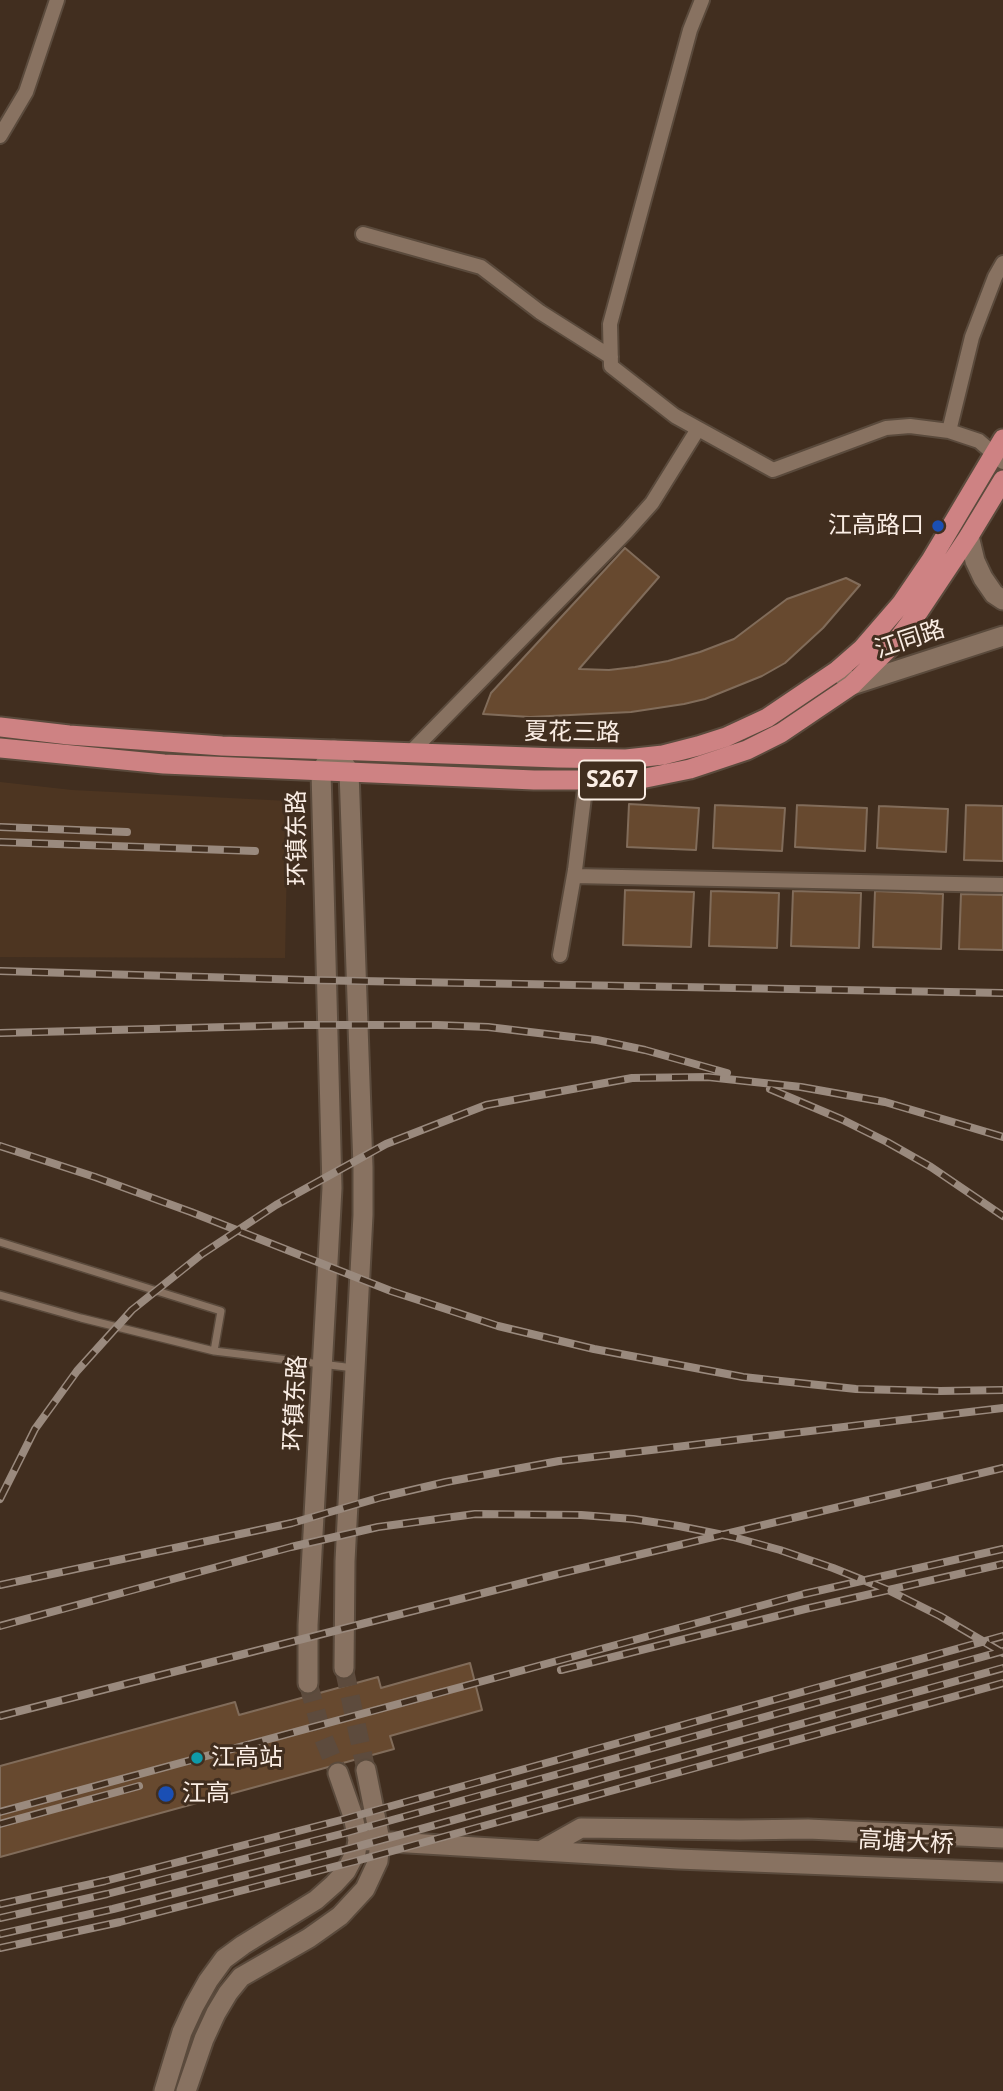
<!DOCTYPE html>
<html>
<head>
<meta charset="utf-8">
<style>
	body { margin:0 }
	canvas { display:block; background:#412e1f }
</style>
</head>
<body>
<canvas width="1003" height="2091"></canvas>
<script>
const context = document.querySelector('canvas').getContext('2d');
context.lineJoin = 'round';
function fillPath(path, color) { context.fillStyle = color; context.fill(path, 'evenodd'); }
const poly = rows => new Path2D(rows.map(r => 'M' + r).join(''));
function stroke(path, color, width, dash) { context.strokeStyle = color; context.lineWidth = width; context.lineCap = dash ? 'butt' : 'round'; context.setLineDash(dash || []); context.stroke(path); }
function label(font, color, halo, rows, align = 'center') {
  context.font = font + ' "Open Sans","Noto Sans SC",sans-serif'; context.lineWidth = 6; context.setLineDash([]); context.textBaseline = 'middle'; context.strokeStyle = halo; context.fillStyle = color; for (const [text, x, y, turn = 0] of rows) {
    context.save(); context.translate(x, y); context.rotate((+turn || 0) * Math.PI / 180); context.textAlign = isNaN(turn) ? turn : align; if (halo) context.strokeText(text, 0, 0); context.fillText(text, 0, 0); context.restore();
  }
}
fillPath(poly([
	[0,782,72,790,288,801,285,958,0,957]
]), '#4d3521');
const building = poly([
	[625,548,659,577,579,669,609,670,635,667,668,661,700,652,734,639,787,599,846,578,860,585,823,628,785,663,762,676,705,699,684,704,631,712,530,717,483,714,491,693,625,548],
	[629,804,699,808,696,850,627,847,629,804],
	[715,805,785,808,782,851,713,848,715,805],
	[797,805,867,808,865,851,795,847,797,805],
	[966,805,1003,806,1003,861,964,860,966,805],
	[879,806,948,809,946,852,877,848,879,806],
	[625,890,694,892,691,947,623,945,625,890],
	[711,891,779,893,777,948,709,946,711,891],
	[793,891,861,893,859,948,791,946,793,891],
	[875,891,943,894,941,949,873,947,875,891],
	[961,894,1003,895,1003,950,959,949,961,894],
	[470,1663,482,1710,390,1736,394,1749,0,1857,0,1766,235,1702,239,1715,378,1677,381,1688,470,1663]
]);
fillPath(building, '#67492f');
stroke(building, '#816c5a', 2);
stroke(poly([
	[344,1668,366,1770],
	[308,1683,323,1737,338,1773]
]), '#5d4b3d', 19, [19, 10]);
const service = poly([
	[0,1242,221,1311,214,1351],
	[0,1295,81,1318,214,1351,354,1368]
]);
const minor = poly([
	[702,0,690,30,610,324,611,366,675,416,773,470,886,428,910,426,949,431,979,441,1003,462],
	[0,136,26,92,57,0],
	[363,234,481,267,540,312,611,357],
	[949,431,972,337,995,277,1003,263],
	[410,753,627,531,652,503,698,429],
	[574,876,1003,885],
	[560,955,575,870,586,781]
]);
const tertiary = poly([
	[969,536,975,561,983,578,994,594,1003,600],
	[838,670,852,685,1003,636],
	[308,1683,308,1625,332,1188,321,771,334,750,349,771,363,1167,363,1215,345,1561,344,1668],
	[358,1840,678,1859,1003,1872],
	[542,1850,581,1828,740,1830,808,1829,1003,1838],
	[164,2091,182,2032,194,2006,208,1981,224,1959,243,1945,316,1900,334,1884,346,1871,356,1852,358,1840,353,1816,338,1773],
	[186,2091,204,2039,216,2013,228,1993,241,1977,309,1938,340,1916,365,1889,378,1861,380,1840,366,1770]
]);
const primary = poly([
	[0,727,69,735,222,746,558,758,626,759,663,755,698,746,726,737,767,718,838,670,862,649,901,604,931,560,1003,439],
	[0,748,164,764,534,780,636,780,690,769,747,750,781,733,852,685,897,640,919,611,969,536,1003,480]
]);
stroke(service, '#5a4a3c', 10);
stroke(minor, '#5a4a3c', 18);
stroke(tertiary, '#5a4a3c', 23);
stroke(primary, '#5a4a3c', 23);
stroke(service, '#887261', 7);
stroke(minor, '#887261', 14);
stroke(tertiary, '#887261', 19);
stroke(primary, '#ce8283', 19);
const rail = poly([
	[0,827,127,832],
	[0,842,255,851],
	[0,971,307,980,1003,993],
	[0,1033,302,1025,437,1025,488,1027,597,1040,645,1050,727,1073],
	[770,1089,841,1119,887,1142,931,1167,1003,1216],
	[0,1146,95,1177,191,1212,391,1291,498,1326,594,1349,743,1377,856,1389,940,1391,1003,1390],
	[0,1499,35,1429,77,1371,132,1310,202,1254,276,1205,386,1144,486,1105,632,1078,708,1077,801,1087,885,1102,1003,1137],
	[0,1585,292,1523,382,1497,446,1482,559,1461,1003,1408],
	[0,1626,291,1547,378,1527,475,1514,581,1515,633,1519,679,1526,733,1537,780,1550,833,1568,888,1590,940,1616,1003,1653],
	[561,1670,805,1609,1003,1564],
	[0,1716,562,1573,1003,1468],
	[0,1812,804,1594,1003,1549],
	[0,1824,139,1786],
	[0,1904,105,1881,341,1820,1003,1636],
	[0,1918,107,1894,345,1833,1003,1651],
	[0,1934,113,1909,352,1848,1003,1668],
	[0,1948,120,1922,356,1861,1003,1683]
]);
stroke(rail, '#9a8a7e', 8);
stroke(rail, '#412e1f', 5, [16]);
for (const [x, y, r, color] of [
	[938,526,7,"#1a4fb4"],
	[197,1758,7,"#0f9aa8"],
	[166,1794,9,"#1a4fb4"]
]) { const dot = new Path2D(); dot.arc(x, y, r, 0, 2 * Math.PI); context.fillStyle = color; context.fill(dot); stroke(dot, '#412e1f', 2.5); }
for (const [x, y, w] of [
	[612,780,66]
]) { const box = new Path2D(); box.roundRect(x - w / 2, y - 19.5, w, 39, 5); context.fillStyle = '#412e1f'; context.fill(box); stroke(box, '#faede4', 2); }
label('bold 23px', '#faede4', null, [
	["S267",612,780]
]);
label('24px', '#faede4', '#412e1f', [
	["江高路口",924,526,"right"],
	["江高站",211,1758],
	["江高",182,1794]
], 'left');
label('24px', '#faede4', '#412e1f', [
	["江同路",910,640,-18],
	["夏花三路",572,733,1],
	["环镇东路",298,838,-91],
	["环镇东路",296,1403,-87],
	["高塘大桥",906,1843,3]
]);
</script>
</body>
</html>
